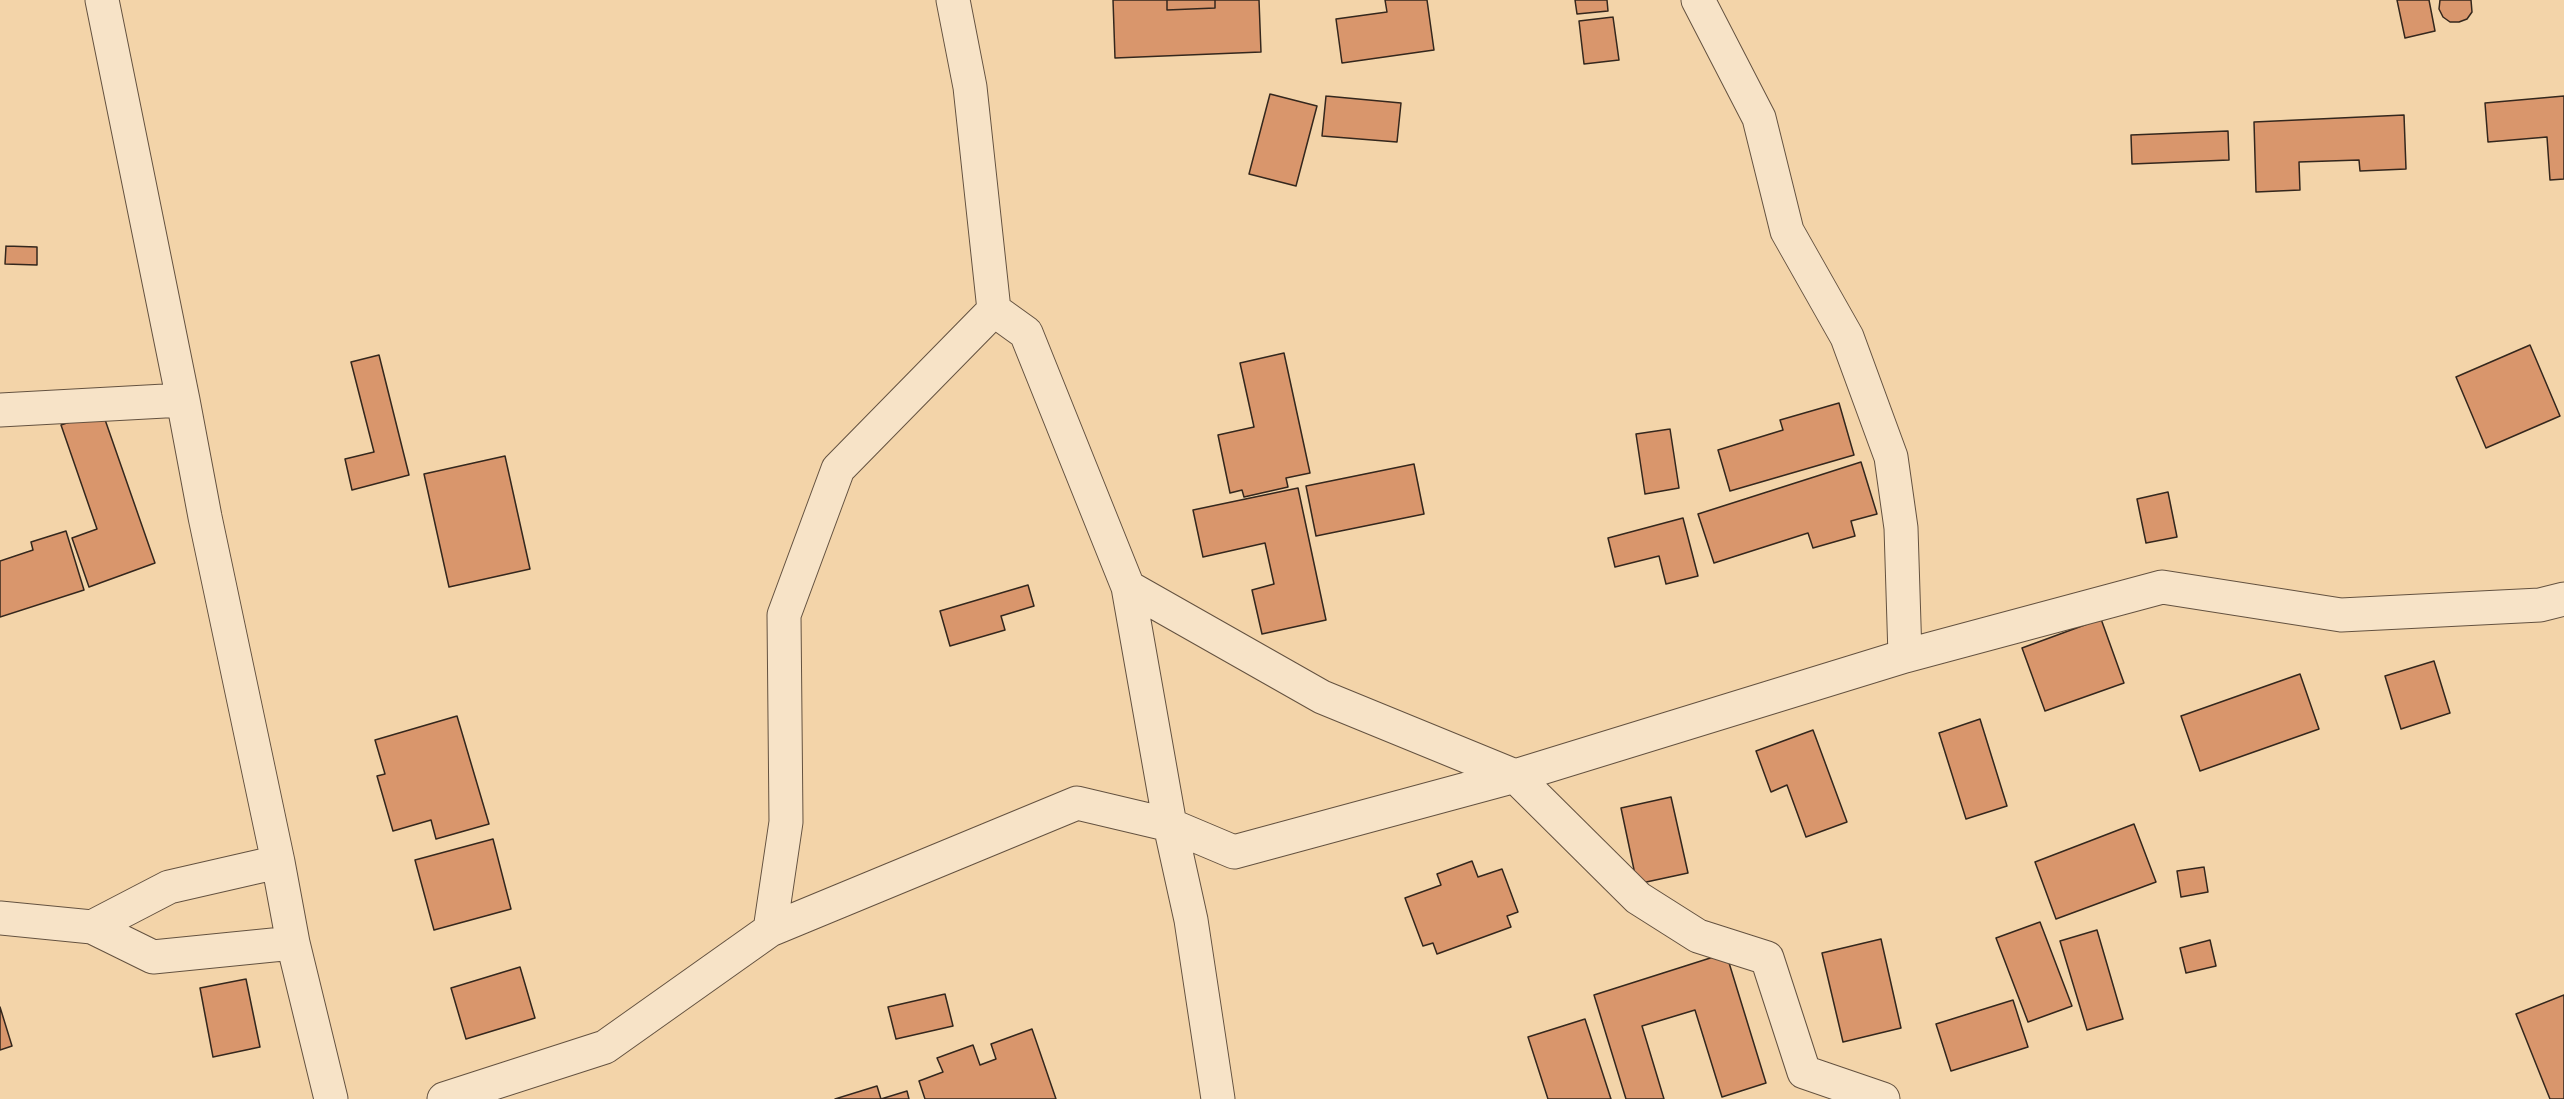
<!DOCTYPE html>
<html>
<head>
<meta charset="utf-8">
<style>
	body { margin:0 }
	canvas { display:block; background:#f3d4a9 }
</style>
</head>
<body>
<canvas width="2564" height="1099"></canvas>
<script>
const context = document.querySelector('canvas').getContext('2d');
context.lineJoin = 'round';
function fillPath(path, color) { context.fillStyle = color; context.fill(path, 'evenodd'); }
const poly = rows => new Path2D(rows.map(r => 'M' + r).join(''));
function stroke(path, color, width, dash) { context.strokeStyle = color; context.lineWidth = width; context.lineCap = dash ? 'butt' : 'round'; context.setLineDash(dash || []); context.stroke(path); }
const building = poly([
	[1113,0,1167,0,1167,10,1215,8,1215,0,1259,0,1261,52,1115,58,1113,0],
	[1167,0,1215,0,1215,8,1167,10,1167,0],
	[1385,0,1427,0,1434,50,1342,63,1336,19,1387,12,1385,0],
	[1575,0,1607,0,1608,11,1577,14,1575,0],
	[2397,0,2429,0,2435,31,2405,38,2397,0],
	[2440,0,2471,0,2472,12,2467,19,2459,22,2450,22,2443,17,2439,9,2440,0],
	[1613,17,1619,60,1584,64,1579,21,1613,17],
	[1270,94,1317,106,1296,186,1249,174,1270,94],
	[1326,96,1401,103,1397,142,1322,136,1326,96],
	[2564,96,2564,179,2550,180,2547,137,2488,142,2485,103,2564,96],
	[2404,115,2406,169,2360,171,2359,160,2299,162,2300,190,2256,192,2254,122,2404,115],
	[2228,131,2229,160,2132,164,2131,135,2228,131],
	[6,246,37,247,37,265,5,264,6,246],
	[2530,345,2560,416,2486,448,2456,377,2530,345],
	[1284,353,1310,473,1286,478,1288,487,1244,497,1242,490,1230,493,1218,435,1254,427,1240,363,1284,353],
	[379,355,409,475,352,490,345,459,374,452,351,362,379,355],
	[1839,403,1854,455,1730,491,1718,450,1783,430,1780,420,1839,403],
	[102,411,155,563,89,587,72,538,97,529,61,425,102,411],
	[1670,429,1679,488,1645,494,1636,434,1670,429],
	[505,456,530,569,449,587,424,474,505,456],
	[1861,462,1877,514,1851,521,1855,536,1813,548,1808,533,1714,563,1698,514,1861,462],
	[1414,464,1424,514,1316,536,1306,486,1414,464],
	[1298,488,1326,620,1262,634,1252,590,1274,584,1265,543,1203,557,1193,510,1298,488],
	[2168,492,2177,537,2146,543,2137,499,2168,492],
	[1683,518,1698,576,1666,584,1659,556,1615,567,1608,538,1683,518],
	[66,531,84,590,0,617,0,561,33,550,31,542,66,531],
	[1028,585,1034,606,1001,616,1005,630,950,646,940,611,1028,585],
	[2101,619,2124,683,2045,711,2022,648,2101,619],
	[2434,661,2450,713,2401,729,2385,676,2434,661],
	[2300,674,2319,729,2200,771,2181,716,2300,674],
	[457,716,489,824,436,839,431,820,393,831,377,776,385,774,375,740,457,716],
	[1980,719,2007,806,1966,819,1939,733,1980,719],
	[1813,730,1847,822,1806,837,1787,785,1771,792,1756,751,1813,730],
	[1671,797,1688,873,1637,884,1621,808,1671,797],
	[2134,824,2156,882,2056,919,2035,862,2134,824],
	[493,839,511,909,434,930,415,860,493,839],
	[1472,861,1478,877,1502,869,1518,912,1507,916,1511,927,1437,954,1433,943,1423,946,1405,898,1441,885,1437,874,1472,861],
	[2204,867,2208,892,2181,897,2177,871,2204,867],
	[2040,922,2072,1006,2028,1022,1996,938,2040,922],
	[2097,930,2123,1019,2087,1030,2060,941,2097,930],
	[1881,939,1901,1028,1843,1042,1822,953,1881,939],
	[2210,940,2216,966,2186,973,2180,948,2210,940],
	[1726,953,1766,1083,1722,1097,1695,1010,1642,1026,1664,1099,1626,1099,1594,995,1726,953],
	[520,967,535,1018,466,1039,451,988,520,967],
	[246,979,260,1047,213,1057,200,988,246,979],
	[945,994,953,1026,896,1039,888,1007,945,994],
	[2564,995,2564,1099,2550,1099,2516,1014,2564,995],
	[2013,1000,2028,1047,1951,1071,1936,1024,2013,1000],
	[0,1007,12,1046,0,1050,0,1007],
	[1585,1019,1611,1099,1548,1099,1528,1037,1585,1019],
	[1032,1029,1056,1099,925,1099,919,1081,943,1072,937,1058,973,1045,980,1065,996,1059,991,1044,1032,1029],
	[877,1086,881,1099,907,1091,909,1099,835,1099,877,1086]
]);
fillPath(building, '#d9966c');
stroke(building, '#34271d', 1.5);
const street = poly([
	[102,0,183,400,205,517,278,862,293,943,331,1099],
	[953,0,970,87,994,310,1026,333,1128,587,1170,825,1191,920,1218,1099],
	[1698,0,1759,118,1787,231,1847,337,1891,457,1901,528,1905,656],
	[0,410,183,400],
	[1128,587,1322,697,1515,776,1638,898,1698,936,1767,958,1804,1072,1883,1099],
	[0,918,92,927,153,957,293,943],
	[92,927,169,887,278,862],
	[770,930,786,822,784,615,838,469,994,310],
	[444,1099,605,1047,770,930,1077,803,1170,825,1234,852,1515,776,1905,656,2162,587,2341,615,2540,605,2564,599]
]);
stroke(street, '#645240', 35);
stroke(street, '#f7e3c7', 33);
</script>
</body>
</html>
